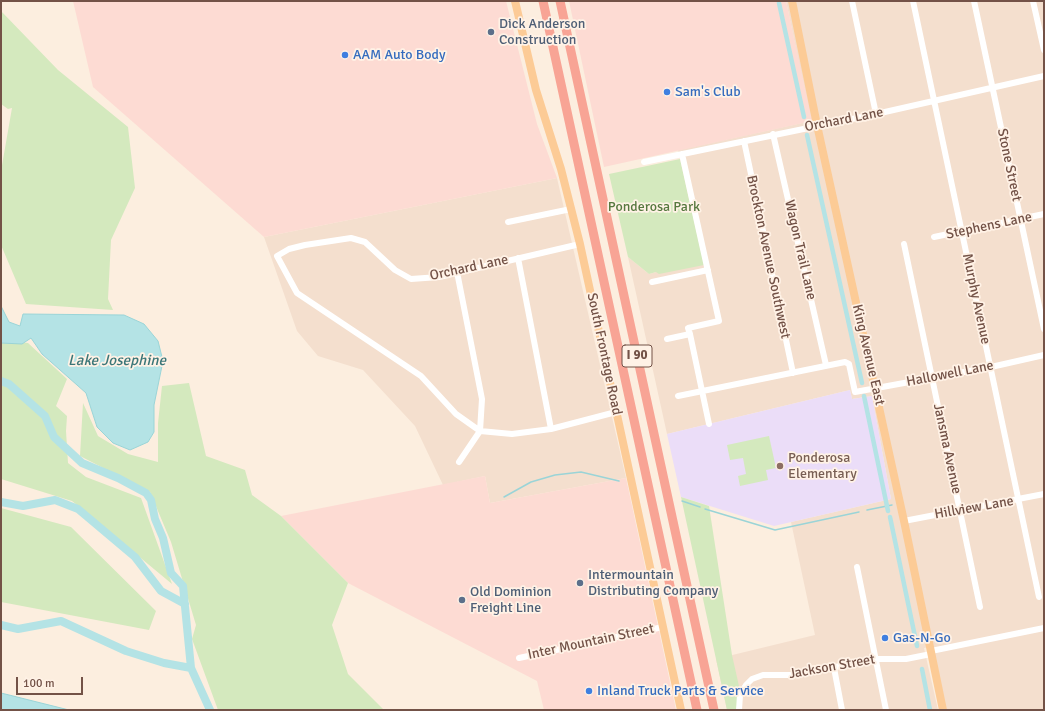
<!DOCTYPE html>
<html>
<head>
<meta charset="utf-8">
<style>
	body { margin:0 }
	#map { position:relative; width:1045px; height:711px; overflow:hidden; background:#fceedf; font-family:Signika,sans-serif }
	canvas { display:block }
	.frame { position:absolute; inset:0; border:2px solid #735247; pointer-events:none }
	.scale { position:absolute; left:16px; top:677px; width:67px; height:18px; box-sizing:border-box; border:2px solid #735247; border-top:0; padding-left:5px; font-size:12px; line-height:14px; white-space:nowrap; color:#735247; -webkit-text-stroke:3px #fff2e6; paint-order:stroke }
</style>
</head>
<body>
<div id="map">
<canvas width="1045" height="711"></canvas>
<div class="frame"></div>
<div class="scale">100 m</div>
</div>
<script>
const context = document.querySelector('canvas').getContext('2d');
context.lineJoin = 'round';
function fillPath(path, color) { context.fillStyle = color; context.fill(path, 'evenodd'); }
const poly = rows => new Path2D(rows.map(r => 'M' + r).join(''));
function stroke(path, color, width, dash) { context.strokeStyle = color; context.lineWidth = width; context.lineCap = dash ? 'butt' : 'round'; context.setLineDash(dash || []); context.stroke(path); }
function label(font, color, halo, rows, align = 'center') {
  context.font = font + ' Signika,sans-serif'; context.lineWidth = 3.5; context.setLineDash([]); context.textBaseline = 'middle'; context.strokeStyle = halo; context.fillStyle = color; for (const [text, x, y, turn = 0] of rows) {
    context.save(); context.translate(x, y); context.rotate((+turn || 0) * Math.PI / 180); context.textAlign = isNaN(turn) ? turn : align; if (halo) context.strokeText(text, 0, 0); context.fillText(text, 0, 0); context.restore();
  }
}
fillPath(poly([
	[786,1,1044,1,1044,710,946,710,933,646,924,648,938,710,727,710,716,659,815,635,791,522,891,499,872,396,852,399,850,390,667,434,628,257,649,274,656,272,680,159,678,150,811,121],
	[557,178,626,478,490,503,485,476,443,485,415,426,363,370,318,356,297,331,264,237]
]), '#f4dfce');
fillPath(poly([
	[73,1,506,1,537,124,557,178,264,237,93,87],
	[569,1,786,1,812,121,604,167],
	[485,476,490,503,626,478,676,710,544,710,537,681,348,583,281,516]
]), '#fddbd3');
fillPath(poly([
	[850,390,852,399,872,396,891,499,774,526,681,497,667,434]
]), '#ebddf8');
fillPath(poly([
	[1,11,58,70,128,127,135,188,111,240,108,299,113,310,26,304,1,245,1,171,12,108,8,109,1,104],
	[680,159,704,265,659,274,656,272,649,274,628,257,609,174],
	[1,340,28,343,67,379,56,406,67,416,66,431,68,463,86,477,141,498,172,584,72,501,1,479],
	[189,383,206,456,245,470,252,495,281,516,348,583,332,625,348,674,384,710,218,710,192,639,196,625,171,542,150,492,80,456,83,403,98,436,128,454,158,462,158,423,162,386],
	[769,436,776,468,766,470,768,480,740,486,738,476,746,474,743,458,730,460,727,445],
	[681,497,709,506,732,655,739,686,739,710,727,710],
	[1,508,71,527,156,611,149,630,1,602]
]), '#d4e9be');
const water = poly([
	[1,306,9,322,20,326,23,314,124,315,144,324,158,341,163,361,154,405,154,432,148,442,130,450,113,443,97,427,86,393,42,354,31,338,22,344,1,343,1,306],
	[1,693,69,710,1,710,1,693]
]);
fillPath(water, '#b4e3e5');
stroke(water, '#9ad4d7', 1);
stroke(poly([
	[504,497,531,482,555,475,581,472,619,481],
	[682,501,700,507],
	[705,509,775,530,859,512],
	[867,510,892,505]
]), '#9ad4d7', 1.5);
stroke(poly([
	[779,3,804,117],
	[807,135,862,383],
	[864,396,888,511],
	[890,517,917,646],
	[922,669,930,710]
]), '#b4e3e5', 4.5);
stroke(poly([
	[1,381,9,384,45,416,54,437,82,463,118,478,146,493,151,500,155,519,163,538,171,573,183,586,191,668,210,710],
	[1,502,23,506,55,500,78,509,135,557,161,591,185,604],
	[1,625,18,629,61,621,126,651,164,663,191,668]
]), '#b4e3e5', 8);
stroke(poly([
	[852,1,876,114],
	[913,1,1039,597],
	[974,1,1044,329],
	[1033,1,1044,50],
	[773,134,826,365],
	[744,141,793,373],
	[644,162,876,114,1044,76],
	[508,222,571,209],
	[934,237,1044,214],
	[580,244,439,277,411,279,395,270,365,242,351,238,305,245,289,249,277,256,297,293,421,376,456,414,480,431,512,434,551,429,616,412],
	[904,244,980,607],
	[518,258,551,429],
	[457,272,482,399,480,431,459,462],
	[652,282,708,270],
	[690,334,709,424],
	[667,339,690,334,688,328,719,321,682,154],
	[678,396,845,362,849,364,855,392,991,367,1044,355],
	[904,521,1044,494],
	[857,567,886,710],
	[931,651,1044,628],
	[519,658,663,627],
	[834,668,842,710],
	[739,710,740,695,746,685,752,679,763,675,796,675,875,659,906,659,931,654]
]), '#fff', 6);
stroke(poly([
	[515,1,536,90,561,169,580,244,681,710],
	[792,1,817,125,904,521,943,710]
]), '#fccb96', 8);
stroke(poly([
	[543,1,697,710],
	[560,1,714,710]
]), '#f8a495', 9);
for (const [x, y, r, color] of [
	[491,32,4,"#5c6f8a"],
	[345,55,4,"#3f7fe0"],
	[667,92,4,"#3f7fe0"],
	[780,466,4,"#8d6e63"],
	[580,583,4,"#5c6f8a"],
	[462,600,4,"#5c6f8a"],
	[885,638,4,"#3f7fe0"],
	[589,691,4,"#3f7fe0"]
]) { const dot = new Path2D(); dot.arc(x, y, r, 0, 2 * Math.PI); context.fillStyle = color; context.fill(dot); stroke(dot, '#fff2e6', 1.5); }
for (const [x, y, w] of [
	[637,356,30]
]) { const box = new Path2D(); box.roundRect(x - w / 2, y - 11, w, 22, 3); context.fillStyle = '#fff2e6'; context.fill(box); stroke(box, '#735247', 1); }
label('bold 13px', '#735247', null, [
	["I 90",637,356]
]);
label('14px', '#4e5e75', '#fff2e6', [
	["Dick Anderson",499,24],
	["Construction",499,40],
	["Intermountain",588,575],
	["Distributing Company",588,591],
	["Old Dominion",470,592],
	["Freight Line",470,608]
], 'left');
label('14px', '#366cbe', '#fff2e6', [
	["AAM Auto Body",353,55],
	["Sam's Club",675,92],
	["Gas-N-Go",893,638],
	["Inland Truck Parts & Service",597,691]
], 'left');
label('14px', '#735247', '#fff2e6', [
	["Orchard Lane",844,120,-11],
	["Stone Street",1009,165,78],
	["Stephens Lane",989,226,-12],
	["Wagon Trail Lane",800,250,77],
	["Brockton Avenue Southwest",768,257,78],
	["Orchard Lane",469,268,-12],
	["Murphy Avenue",976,299,78],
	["South Frontage Road",604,354,78],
	["King Avenue East",868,355,77],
	["Hallowell Lane",950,374,-11],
	["Jansma Avenue",947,449,78],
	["Hillview Lane",974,508,-10],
	["Inter Mountain Street",591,642,-12],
	["Jackson Street",832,667,-10]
]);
label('14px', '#56783f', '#fff2e6', [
	["Ponderosa Park",654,207]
]);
label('14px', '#785e54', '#fff2e6', [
	["Ponderosa",788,458],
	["Elementary",788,474]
], 'left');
label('italic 15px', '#3b7678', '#fff2e6', [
	["Lake Josephine",117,361]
]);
</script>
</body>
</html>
